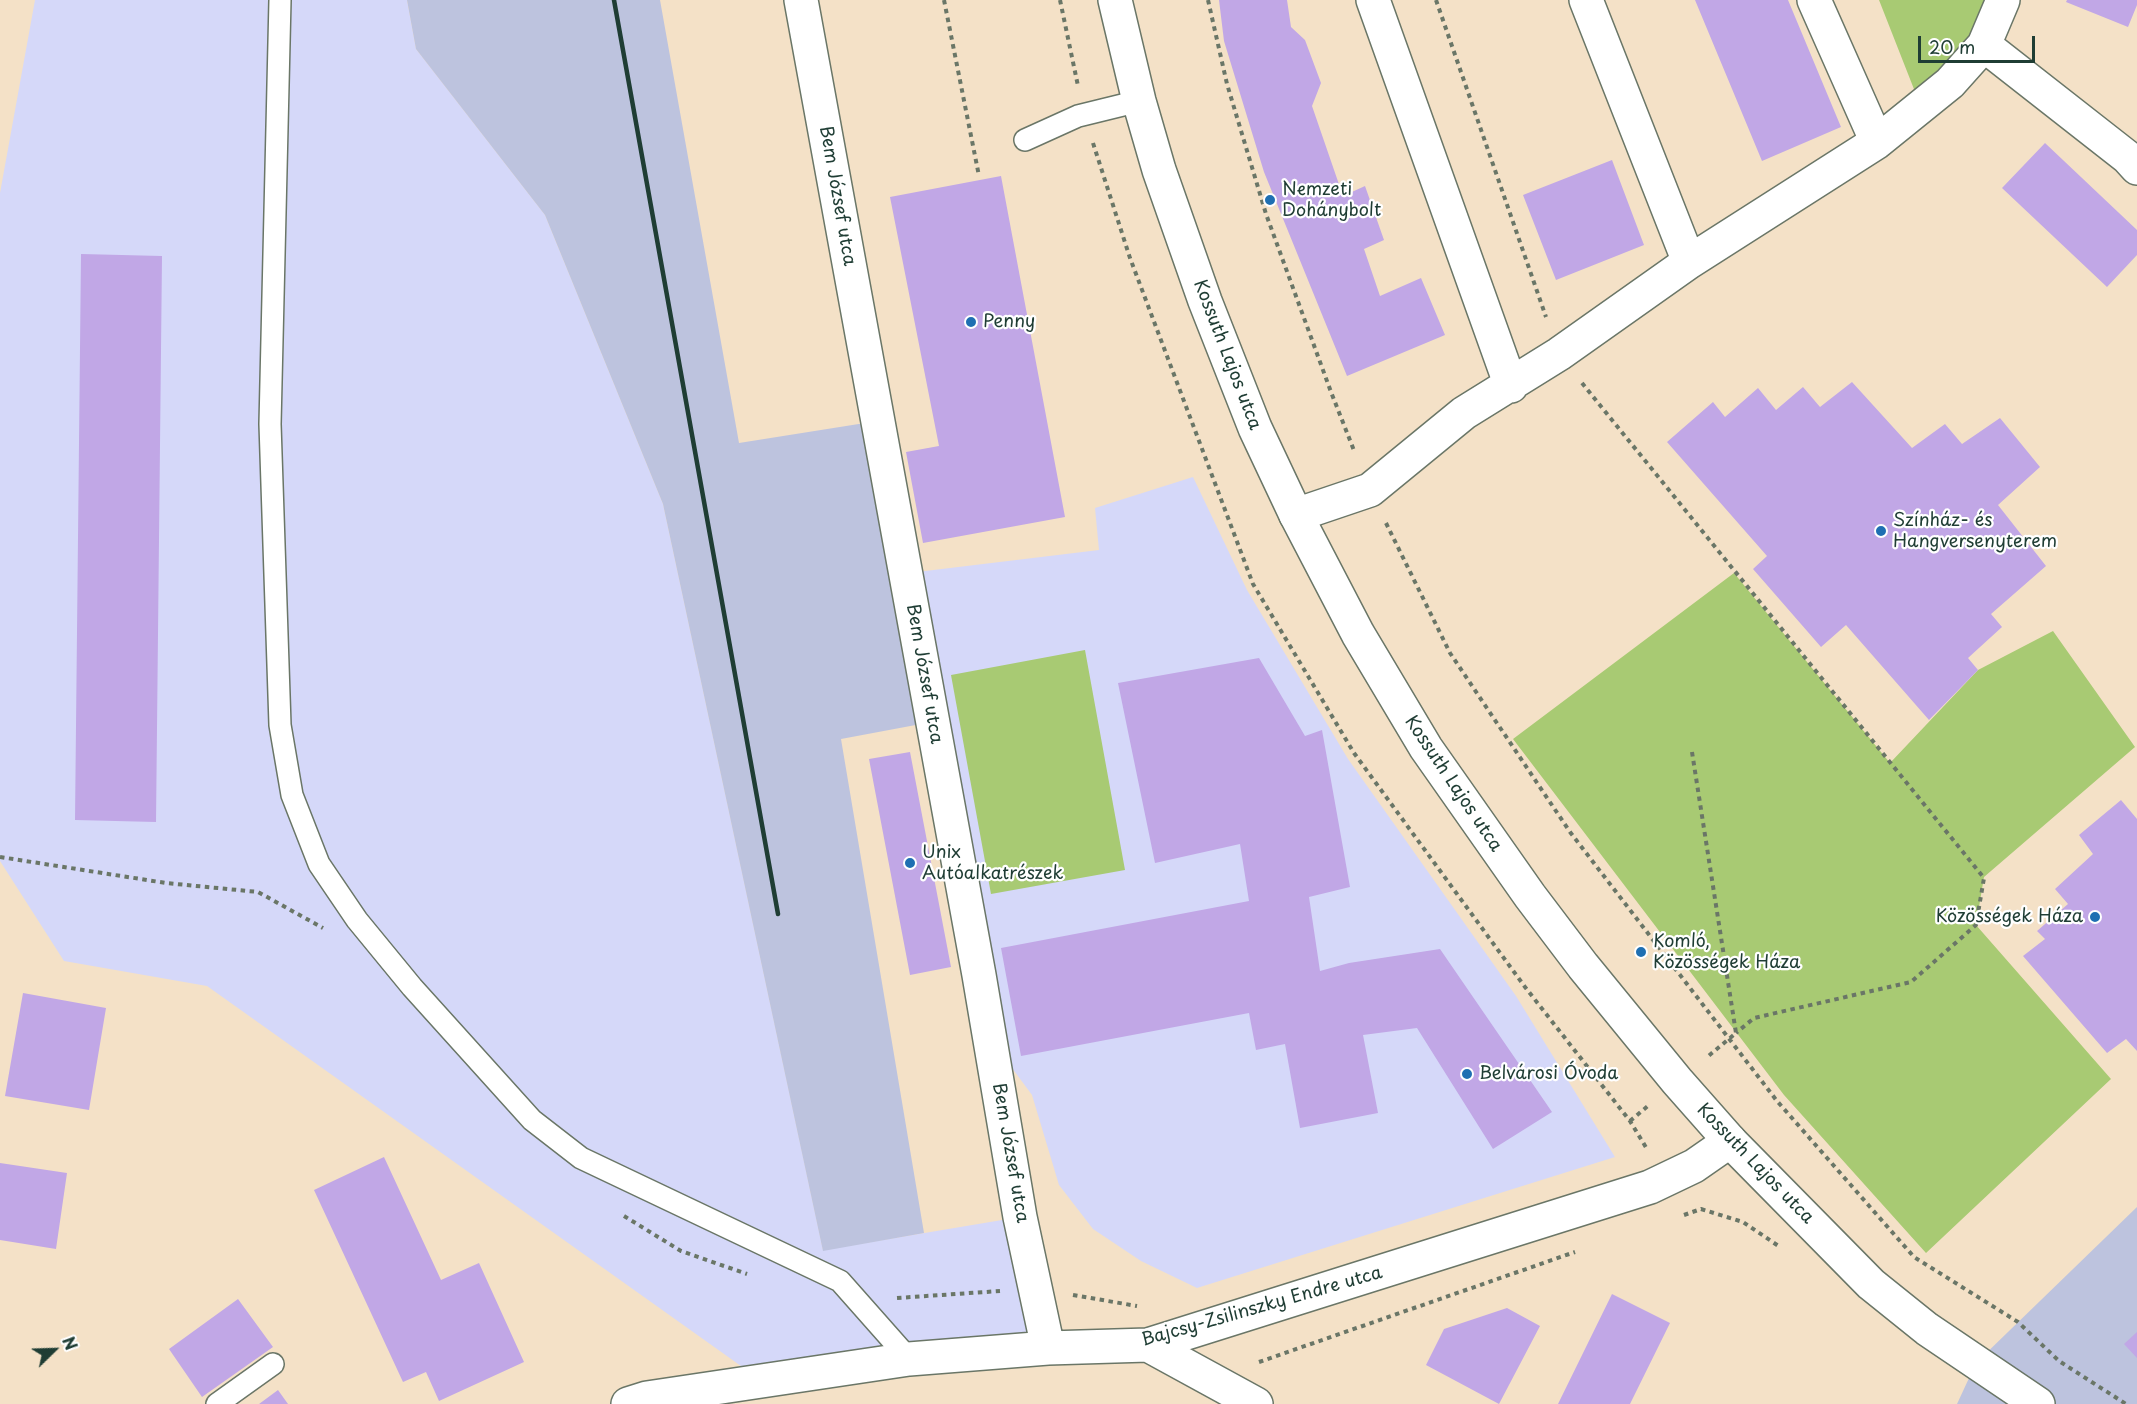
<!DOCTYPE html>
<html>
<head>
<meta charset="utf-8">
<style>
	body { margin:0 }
	#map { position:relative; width:2137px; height:1404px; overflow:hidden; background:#f4e1c7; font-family:"Playpen Sans",sans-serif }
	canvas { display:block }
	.north { position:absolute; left:24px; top:1320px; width:60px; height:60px; -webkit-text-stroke:4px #fff; paint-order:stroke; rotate:67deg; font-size:16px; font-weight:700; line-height:24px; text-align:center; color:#1f3d34 }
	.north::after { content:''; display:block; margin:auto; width:21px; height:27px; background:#1f3d34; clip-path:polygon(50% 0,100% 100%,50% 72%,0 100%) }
	.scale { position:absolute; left:1918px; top:36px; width:117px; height:27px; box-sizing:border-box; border:3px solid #1f3d34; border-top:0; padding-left:8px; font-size:18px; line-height:21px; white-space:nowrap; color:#1f3d34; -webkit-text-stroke:4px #fff; paint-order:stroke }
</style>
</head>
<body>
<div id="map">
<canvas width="2137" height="1404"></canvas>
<div class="north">N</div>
<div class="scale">20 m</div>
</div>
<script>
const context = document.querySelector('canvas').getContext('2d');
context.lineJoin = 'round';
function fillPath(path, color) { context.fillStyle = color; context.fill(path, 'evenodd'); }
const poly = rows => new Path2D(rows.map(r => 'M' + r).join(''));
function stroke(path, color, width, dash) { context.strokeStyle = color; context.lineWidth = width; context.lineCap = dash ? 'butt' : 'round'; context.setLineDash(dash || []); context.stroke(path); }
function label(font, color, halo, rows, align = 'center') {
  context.font = font + ' "Playpen Sans",sans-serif'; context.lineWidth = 4.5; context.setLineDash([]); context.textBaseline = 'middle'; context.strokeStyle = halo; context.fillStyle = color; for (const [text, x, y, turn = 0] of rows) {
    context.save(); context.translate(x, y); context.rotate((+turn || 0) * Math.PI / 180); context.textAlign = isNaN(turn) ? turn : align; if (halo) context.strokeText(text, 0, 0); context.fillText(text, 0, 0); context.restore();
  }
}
fillPath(poly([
	[35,0,407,0,416,49,545,215,663,504,823,1250,1020,1217,1048,1348,762,1381,207,986,64,961,0,861,0,193],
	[1193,477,1247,590,1348,759,1516,996,1615,1157,1197,1288,1141,1261,1093,1229,1059,1185,1032,1095,1012,1068,986,942,917,572,1099,550,1095,508]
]), '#d5d8f9');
fillPath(poly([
	[407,0,660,0,739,443,865,423,921,724,841,739,924,1233,823,1251,663,504,545,215,416,49],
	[2137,1207,2137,1404,1957,1404,1976,1363]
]), '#bdc3de');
fillPath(poly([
	[1879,0,2003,0,1921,107],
	[1734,573,1890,763,1978,670,2053,631,2135,747,1984,877,1976,925,2111,1079,1926,1253,1784,1095,1513,739],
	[1085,650,1125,870,991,894,951,675]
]), '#a8ca73');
fillPath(poly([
	[1219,0,1287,0,1291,27,1305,40,1321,83,1312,106,1343,196,1365,186,1384,240,1364,249,1380,296,1421,278,1445,335,1347,376,1264,172,1224,41],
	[1695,0,1788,0,1841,127,1762,161],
	[2067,0,2137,0,2137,5,2128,27,2066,2],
	[2045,143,2137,230,2137,255,2107,287,2002,188],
	[1612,160,1644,245,1556,280,1523,195],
	[1001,176,1065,517,923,543,906,452,939,446,890,197],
	[81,254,162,256,156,822,75,820],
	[1852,382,1912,448,1945,424,1962,444,2000,418,2040,467,1998,505,2046,566,1991,614,2002,627,1968,658,1978,670,1929,720,1846,625,1821,647,1753,569,1767,556,1667,442,1713,402,1725,417,1758,388,1776,410,1803,387,1820,407],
	[1259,658,1305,736,1322,730,1350,887,1309,897,1320,971,1349,963,1440,949,1552,1112,1493,1149,1417,1028,1363,1035,1378,1113,1300,1128,1285,1044,1256,1050,1249,1013,1021,1056,1001,948,1249,901,1240,844,1155,863,1118,683],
	[910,752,951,967,910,975,869,759],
	[2121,800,2137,819,2137,1051,2126,1039,2107,1053,2023,956,2045,939,2037,931,2068,904,2055,889,2093,854,2079,835],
	[23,993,106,1008,89,1110,5,1096],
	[384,1157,441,1280,479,1263,524,1362,439,1401,426,1372,403,1382,314,1190],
	[0,1163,67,1173,56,1249,0,1240],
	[1612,1294,1670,1323,1630,1404,1558,1404],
	[238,1299,273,1347,202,1397,169,1349],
	[1507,1308,1540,1326,1499,1404,1426,1365,1444,1329],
	[2137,1332,2137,1358,2124,1344],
	[278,1390,288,1404,259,1404]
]), '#c1a7e6');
const service = poly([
	[280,0,270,424,280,725,292,795,319,864,357,920,412,987,532,1120,581,1158,840,1281,909,1359],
	[1025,140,1078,116,1139,101],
	[217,1404,273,1364]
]);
const minor = poly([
	[801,0,979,975,1020,1217,1048,1348],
	[1373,0,1511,386],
	[1586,0,1689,262],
	[1814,0,1877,142],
	[1984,45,2127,157,2137,168],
	[1296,515,1370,490,1464,413,1559,354,1689,262,1877,142,1950,83,1984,45,2003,0],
	[1148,1345,1256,1404],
	[628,1404,647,1398,909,1359,1048,1348,1148,1345,1650,1187,1694,1166,1730,1141]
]);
const secondary = poly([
	[1115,0,1139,101,1159,170,1205,301,1255,428,1296,515,1358,634,1426,748,1530,896,1583,966,1677,1081,1730,1141,1871,1284,1927,1329,2038,1404]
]);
stroke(service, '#6a7667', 24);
stroke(minor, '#6a7667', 36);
stroke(secondary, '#6a7667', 36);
stroke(poly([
	[944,0,979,176],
	[1060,0,1078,86],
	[1208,0,1227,84,1266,214,1331,392,1355,453],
	[1436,0,1546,317],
	[1093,143,1130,258,1253,584,1354,753,1525,987,1630,1121,1647,1149],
	[1582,383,1984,878,1976,925,1911,982,1754,1018,1736,1033],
	[1386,523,1450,653,1570,832,1777,1101,1914,1257,2018,1322,2059,1361,2126,1404],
	[1692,752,1736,1033,1706,1058],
	[0,857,166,883,258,892,323,928],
	[1630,1121,1649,1105],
	[1684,1215,1701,1209,1743,1222,1780,1247],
	[624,1216,681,1251,747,1274],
	[1073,1295,1137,1306],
	[897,1298,1000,1291],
	[1259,1362,1575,1252]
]), '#6a7667', 4, [4.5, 4.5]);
stroke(service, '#fff', 21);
stroke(minor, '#fff', 33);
stroke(secondary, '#fff', 33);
stroke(poly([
	[614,0,778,914]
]), '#1f3d34', 4.5);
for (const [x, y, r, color] of [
	[1270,200,6,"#1f6fb2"],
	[971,322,6,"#1f6fb2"],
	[1881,531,6,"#1f6fb2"],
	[910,863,6,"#1f6fb2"],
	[2095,917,6,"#1f6fb2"],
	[1641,952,6,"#1f6fb2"],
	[1467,1074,6,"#1f6fb2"]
]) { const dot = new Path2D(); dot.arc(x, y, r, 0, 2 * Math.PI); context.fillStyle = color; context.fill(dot); stroke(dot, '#fff', 2); }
label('18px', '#1f3d34', '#fff', [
	["Nemzeti",1282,190],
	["Dohánybolt",1282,211],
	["Penny",983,322],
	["Színház- és",1893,521],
	["Hangversenyterem",1893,542],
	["Unix",922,853],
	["Autóalkatrészek",922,874],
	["Közösségek Háza",2083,917,"right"],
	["Komló,",1653,942],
	["Közösségek Háza",1653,963],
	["Belvárosi Óvoda",1479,1074]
], 'left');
label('18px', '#1f3d34', '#fff', [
	["Bem József utca",837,196,80],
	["Kossuth Lajos utca",1227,355,69],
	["Bem József utca",924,674,80],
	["Kossuth Lajos utca",1453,784,56],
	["Bem József utca",1010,1153,80],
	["Kossuth Lajos utca",1755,1164,46],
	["Bajcsy-Zsilinszky Endre utca",1262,1307,-16]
]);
</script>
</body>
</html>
